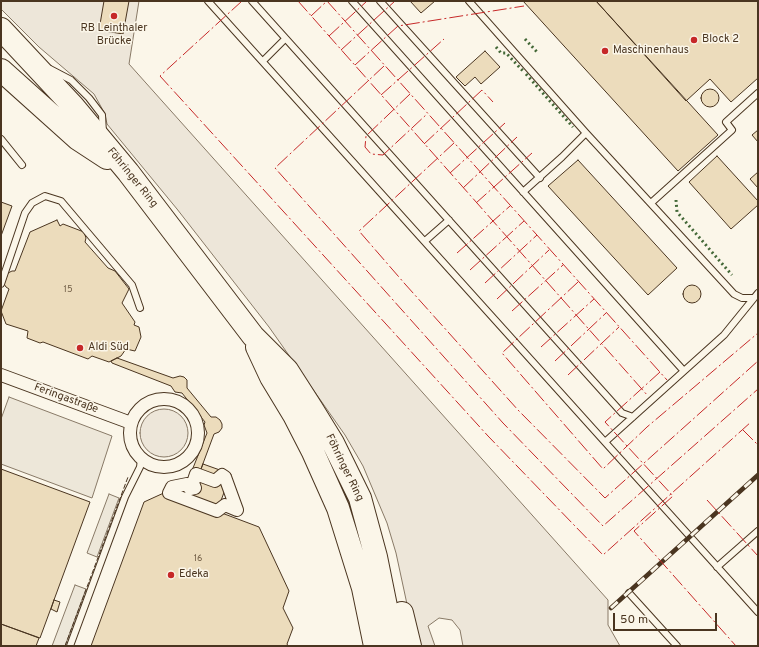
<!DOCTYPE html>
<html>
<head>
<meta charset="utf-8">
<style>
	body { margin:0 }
	#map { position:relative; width:759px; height:647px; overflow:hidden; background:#fbf6e9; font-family:Overpass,sans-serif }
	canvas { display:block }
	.frame { position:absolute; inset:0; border:2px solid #4a3520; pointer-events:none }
	.scale { position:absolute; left:613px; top:613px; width:104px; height:18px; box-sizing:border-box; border:2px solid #4a3520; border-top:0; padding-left:5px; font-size:12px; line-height:14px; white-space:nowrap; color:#4a3520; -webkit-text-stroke:3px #fbf6e9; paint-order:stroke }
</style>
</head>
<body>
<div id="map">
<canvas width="759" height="647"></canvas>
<div class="frame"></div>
<div class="scale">50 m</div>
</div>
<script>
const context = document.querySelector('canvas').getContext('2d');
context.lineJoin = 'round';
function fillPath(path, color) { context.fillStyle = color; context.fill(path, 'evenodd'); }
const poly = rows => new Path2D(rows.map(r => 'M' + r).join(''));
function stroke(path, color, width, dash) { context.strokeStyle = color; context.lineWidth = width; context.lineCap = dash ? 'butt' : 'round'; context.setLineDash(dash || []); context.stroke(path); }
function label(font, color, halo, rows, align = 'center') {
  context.font = font + ' Overpass,sans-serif'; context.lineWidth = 3; context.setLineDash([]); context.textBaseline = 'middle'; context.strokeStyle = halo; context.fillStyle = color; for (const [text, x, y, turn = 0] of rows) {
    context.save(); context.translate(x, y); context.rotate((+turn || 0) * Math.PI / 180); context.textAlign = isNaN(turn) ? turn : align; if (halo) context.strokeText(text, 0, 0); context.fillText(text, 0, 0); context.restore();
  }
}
const green = poly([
	[1,1,139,1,129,64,608,600,608,625,620,646,463,646,460,630,452,620,439,618,428,626,435,646,416,646,396,553,387,523,363,466,345,435,269,327,177,209,107,124,105,114,94,94,39,47,1,9,1,1],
	'140 433a24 24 0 1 1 48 0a24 24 0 1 1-48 0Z'
]);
fillPath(green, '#ede6d9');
stroke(green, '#887966', 1);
const parking = poly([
	[9,397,112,436,92,498,1,464,1,419,9,397],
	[109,494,119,498,97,557,87,553,109,494],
	[75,585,86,589,65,646,52,646,75,585]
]);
fillPath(parking, '#ede7d9');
stroke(parking, '#887966', 1);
const building = poly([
	[104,1,129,1,123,34,99,30,104,1],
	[410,1,435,1,421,13,410,1],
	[523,1,596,1,718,135,678,171,523,1],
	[596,1,758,1,758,78,731,102,710,79,686,101,596,1],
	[485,51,500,67,481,84,475,77,465,86,456,77,485,51],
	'701 98a9 9 0 1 1 18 0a9 9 0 1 1-18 0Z',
	[758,130,758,142,752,135,758,130],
	[717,156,758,201,758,205,731,229,689,182,717,156],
	[578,160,677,268,648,295,548,186,578,160],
	[758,172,758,188,750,179,758,172],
	[1,202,12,206,1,236,1,202],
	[57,220,60,226,63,224,84,232,86,238,85,242,108,268,115,271,129,289,122,303,135,322,134,325,139,327,141,337,135,351,126,349,121,356,109,362,92,356,88,359,43,342,40,343,27,338,28,331,6,324,1,311,9,289,6,287,4,284,8,273,12,271,15,271,30,232,57,220],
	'683 294a9 9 0 1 1 18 0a9 9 0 1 1-18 0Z',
	[117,358,173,378,180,376,184,377,187,380,187,388,211,417,216,417,220,420,222,424,222,428,219,432,214,434,189,501,181,498,207,433,204,425,205,422,182,393,175,392,171,386,112,363,111,361,117,358],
	[203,464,231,474,217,511,189,501,203,464],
	[1,469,90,502,40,638,1,624,1,469],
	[166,492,259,527,289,591,283,608,293,628,287,644,288,646,91,646,144,502,166,492],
	[54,600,60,602,57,612,51,609,54,600],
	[1,624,39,638,36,646,1,646,1,624]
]);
fillPath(building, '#ecdcbc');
stroke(building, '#4a3520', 1);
const lane = poly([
	[208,1,758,612],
	[252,1,622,413,633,417],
	[352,1,683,370],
	[380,1,540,178],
	[469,1,586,133,734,294,742,298,754,298,758,293],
	[263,61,285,39],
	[50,69,71,80,89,98,102,115,103,133],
	[1,139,22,165],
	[523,192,562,157,586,133],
	[651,203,732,130,726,122,758,93],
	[425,241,449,220],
	[1,284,25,213,32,203,45,196,61,201,132,285,140,308],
	[605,442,724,335,754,298],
	[717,567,758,531],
	[629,593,677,646],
	[70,646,125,497,140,467,141,459]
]);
const street = poly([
	[1,375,131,423],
	'130 433a34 34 0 1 1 68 0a34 34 0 1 1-68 0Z',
	[196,474,215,481,222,475,225,477,237,510,225,505,217,511,169,493,172,487,187,484,190,489,195,488,193,483,196,474]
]);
const highway = poly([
	[1,29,73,106,128,172,253,336,287,370,312,409,333,443,360,498,376,557,394,646],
	[1,70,78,139,107,158],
	[257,347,271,377,294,415,313,452,338,508,363,588,375,646],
	[402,613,410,646]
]);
stroke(lane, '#4a3520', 8);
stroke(street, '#4a3520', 14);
stroke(highway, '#4a3520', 24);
stroke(lane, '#fbf6e9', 6);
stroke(street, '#fbf6e9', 12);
stroke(highway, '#fbf6e9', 22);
const rail = poly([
	[611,608,758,475]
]);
stroke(rail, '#4a3520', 4.5);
stroke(rail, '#fbf6e9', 3, [9]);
stroke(poly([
	[525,39,537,52],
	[496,47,501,53,506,53,523,71],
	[526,74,573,127],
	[676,200,677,212,732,275]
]), '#436837', 3, [2, 3]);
stroke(poly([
	[65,646,128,477]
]), '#4a3520', 1, [5, 2]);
stroke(poly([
	[242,1,160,76,488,436,603,555,751,422],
	[298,1,648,396],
	[327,1,667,380],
	[311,16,327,1],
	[329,36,367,1],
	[341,50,395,1],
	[355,65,398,26,524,6],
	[384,66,275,168,503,423,603,526,758,389],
	[410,94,366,136,365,147,371,154,383,155,427,114],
	[381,95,444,39],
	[454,143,359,231,405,284,518,410,605,498,758,361],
	[424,144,482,90,493,102],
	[450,173,505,123],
	[463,188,517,137],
	[476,203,532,153],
	[457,253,510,206],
	[470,270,524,221],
	[578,282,502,353,603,469,647,427,758,333],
	[485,283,537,235],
	[497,299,549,250],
	[512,311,563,265],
	[541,347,594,299],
	[555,361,606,313],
	[660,372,605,422,673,496,634,531,736,646],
	[568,375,619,327],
	[743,430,758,445],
	[707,500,758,556]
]), '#c62828', 1, [14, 3, 2, 3]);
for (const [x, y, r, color] of [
	[114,16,4,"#c62828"],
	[694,40,4,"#c62828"],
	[605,51,4,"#c62828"],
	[80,348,4,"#c62828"],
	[171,575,4,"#c62828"]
]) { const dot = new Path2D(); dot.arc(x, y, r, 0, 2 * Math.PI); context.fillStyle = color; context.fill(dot); stroke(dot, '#fbf6e9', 1.5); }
label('9px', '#725f47', null, [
	["15",68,290],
	["16",198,559]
]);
label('11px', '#4a3520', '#fbf6e9', [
	["RB Leinthaler",114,29,"center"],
	["Brücke",114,42,"center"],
	["Block 2",702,40],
	["Maschinenhaus",613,51],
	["Aldi Süd",88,348],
	["Edeka",179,575]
], 'left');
label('11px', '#4a3520', '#fbf6e9', [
	["Föhringer Ring",132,178,51],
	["Feringastraße",66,399,20],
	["Föhringer Ring",344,468,64]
]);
</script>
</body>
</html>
